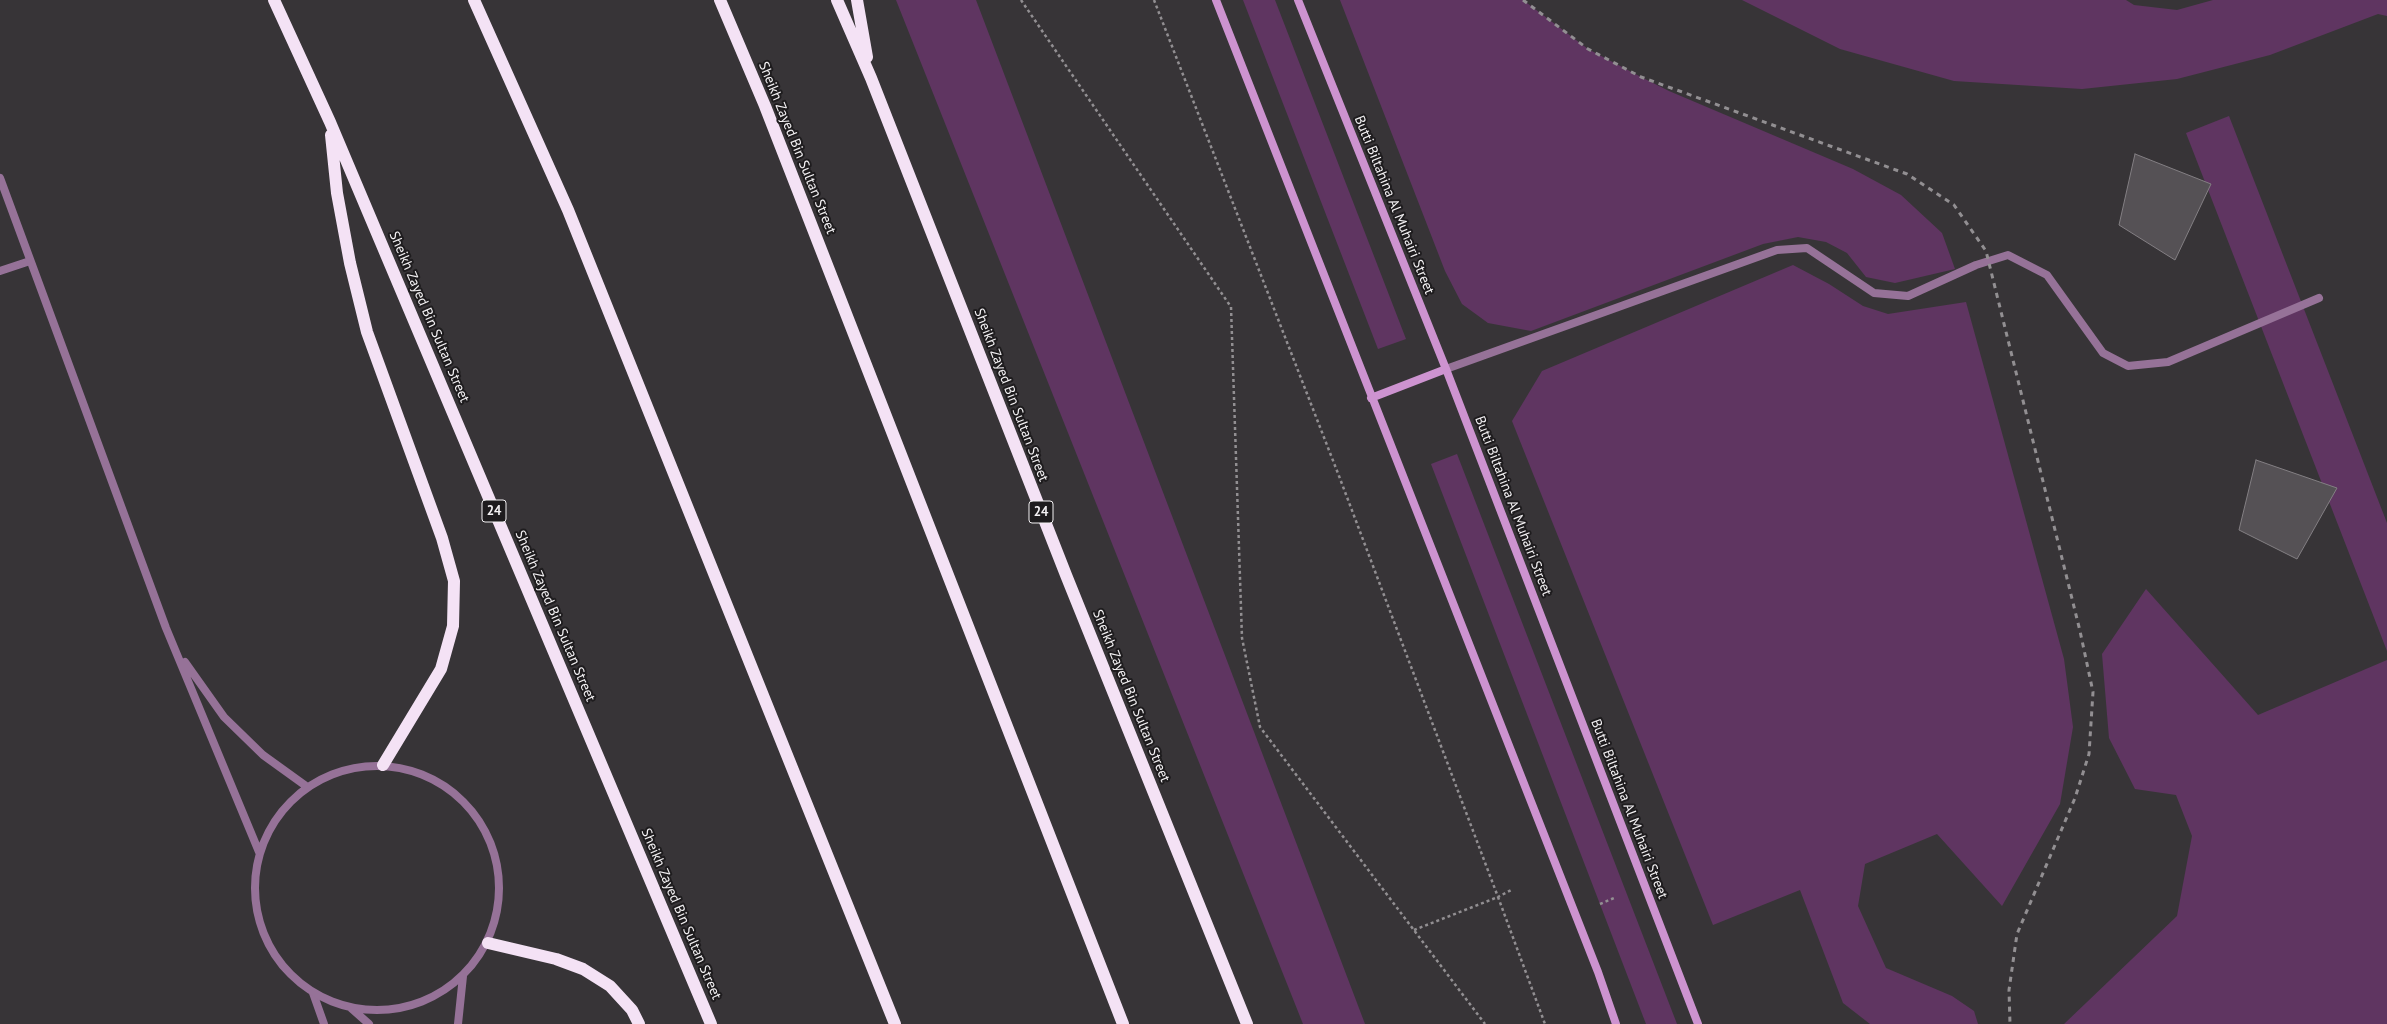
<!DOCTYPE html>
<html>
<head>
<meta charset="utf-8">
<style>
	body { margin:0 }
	canvas { display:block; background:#373437 }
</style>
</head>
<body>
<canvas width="2387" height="1024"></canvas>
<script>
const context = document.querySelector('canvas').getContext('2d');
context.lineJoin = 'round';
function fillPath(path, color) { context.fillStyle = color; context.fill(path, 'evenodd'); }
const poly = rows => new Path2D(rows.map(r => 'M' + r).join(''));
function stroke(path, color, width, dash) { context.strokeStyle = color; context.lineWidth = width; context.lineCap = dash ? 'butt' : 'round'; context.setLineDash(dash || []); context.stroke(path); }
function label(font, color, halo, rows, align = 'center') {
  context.font = font + ' "PT Sans",sans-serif'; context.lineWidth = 4; context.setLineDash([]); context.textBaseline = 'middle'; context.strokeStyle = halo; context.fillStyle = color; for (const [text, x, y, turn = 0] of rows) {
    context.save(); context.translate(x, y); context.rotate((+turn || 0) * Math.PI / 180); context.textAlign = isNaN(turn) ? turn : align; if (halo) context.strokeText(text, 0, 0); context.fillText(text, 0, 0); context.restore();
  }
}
fillPath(poly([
	[896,0,976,0,1365,1024,1303,1024],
	[1243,0,1275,0,1406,339,1378,349],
	[1340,0,1523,0,1588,49,1641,77,1669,91,1853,169,1901,195,1942,233,1955,269,1895,283,1866,277,1847,253,1826,242,1798,237,1763,244,1531,331,1488,323,1462,304,1445,271],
	[1742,0,2126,0,2134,5,2177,10,2213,0,2387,0,2387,16,2378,14,2270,55,2177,79,2082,89,1954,81,1840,49],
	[2229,116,2387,523,2387,651,2186,133],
	[1793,265,1829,284,1863,306,1888,314,1966,302,2064,659,2073,727,2060,804,2002,906,1937,834,1865,864,1858,906,1886,968,1952,996,1974,1011,1978,1024,1870,1024,1843,1003,1800,890,1713,925,1512,421,1542,371],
	[1457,454,1677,1024,1646,1024,1431,464],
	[2146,589,2258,715,2387,660,2387,1024,2064,1024,2177,916,2192,836,2176,795,2135,789,2109,738,2102,654]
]), '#5f3561');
const building = poly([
	[2135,154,2211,184,2175,260,2119,225,2135,154],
	[2256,460,2337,488,2297,559,2239,530,2256,460]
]);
fillPath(building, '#555155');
stroke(building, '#837f83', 1);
stroke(poly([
	[1021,0,1231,307,1242,638,1260,727,1485,1024],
	[1154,0,1339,476,1498,897,1513,889],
	[1600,904,1614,898],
	[1414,930,1498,897,1545,1024]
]), '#928f92', 2.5, [3, 3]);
stroke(poly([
	[0,271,30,261],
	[1446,369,1777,250,1807,248,1874,293,1908,296,1976,265,2008,255,2047,275,2103,353,2128,366,2168,362,2319,298],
	[313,993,324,1024]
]), '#967298', 8);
stroke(poly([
	[0,178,166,628,259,852],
	[185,662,224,717,263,755,306,786],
	'255 888a122 122 0 1 1 244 0a122 122 0 1 1-244 0Z',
	[351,1008,369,1024],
	[458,1024,463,976]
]), '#967298', 8);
stroke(poly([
	[1216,0,1598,972,1616,1024],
	[1298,0,1446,369,1698,1024],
	[1371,398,1446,369]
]), '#cd93d0', 8);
stroke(poly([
	[274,0,330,122,711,1024],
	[474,0,568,210,895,1024],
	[720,0,765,106,1123,1024],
	[837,0,871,78,1066,575,1247,1024],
	[857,0,867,57],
	[331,135,337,193,350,263,367,332,442,538,454,581,453,626,441,669,383,765],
	[488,943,556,959,583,969,610,986,632,1010,639,1024]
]), '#f4e2f5', 12);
stroke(poly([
	[1523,0,1588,49,1641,77,1907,174,1954,205,1986,251,2080,631,2093,692,2089,754,2075,798,2017,934,2009,990,2010,1024]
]), '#928f92', 3, [5, 5]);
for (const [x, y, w] of [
	[494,511,24],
	[1041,512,24]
]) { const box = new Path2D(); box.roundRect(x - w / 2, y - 11, w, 22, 3); context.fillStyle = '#1e1c1e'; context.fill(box); stroke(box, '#f4f2f4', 1); }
label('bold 13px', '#f4f2f4', null, [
	["24",494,511],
	["24",1041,512]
]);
label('14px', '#f4f2f4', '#1e1c1e', [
	["Sheikh Zayed Bin Sultan Street",797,148,68],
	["Butti Biltahina Al Muhairi Street",1394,205,68],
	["Sheikh Zayed Bin Sultan Street",429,317,67],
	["Sheikh Zayed Bin Sultan Street",1011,395,69],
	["Butti Biltahina Al Muhairi Street",1513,506,69],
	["Sheikh Zayed Bin Sultan Street",555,616,67],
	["Sheikh Zayed Bin Sultan Street",1131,696,68],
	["Butti Biltahina Al Muhairi Street",1629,809,69],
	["Sheikh Zayed Bin Sultan Street",681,914,67]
]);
</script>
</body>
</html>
